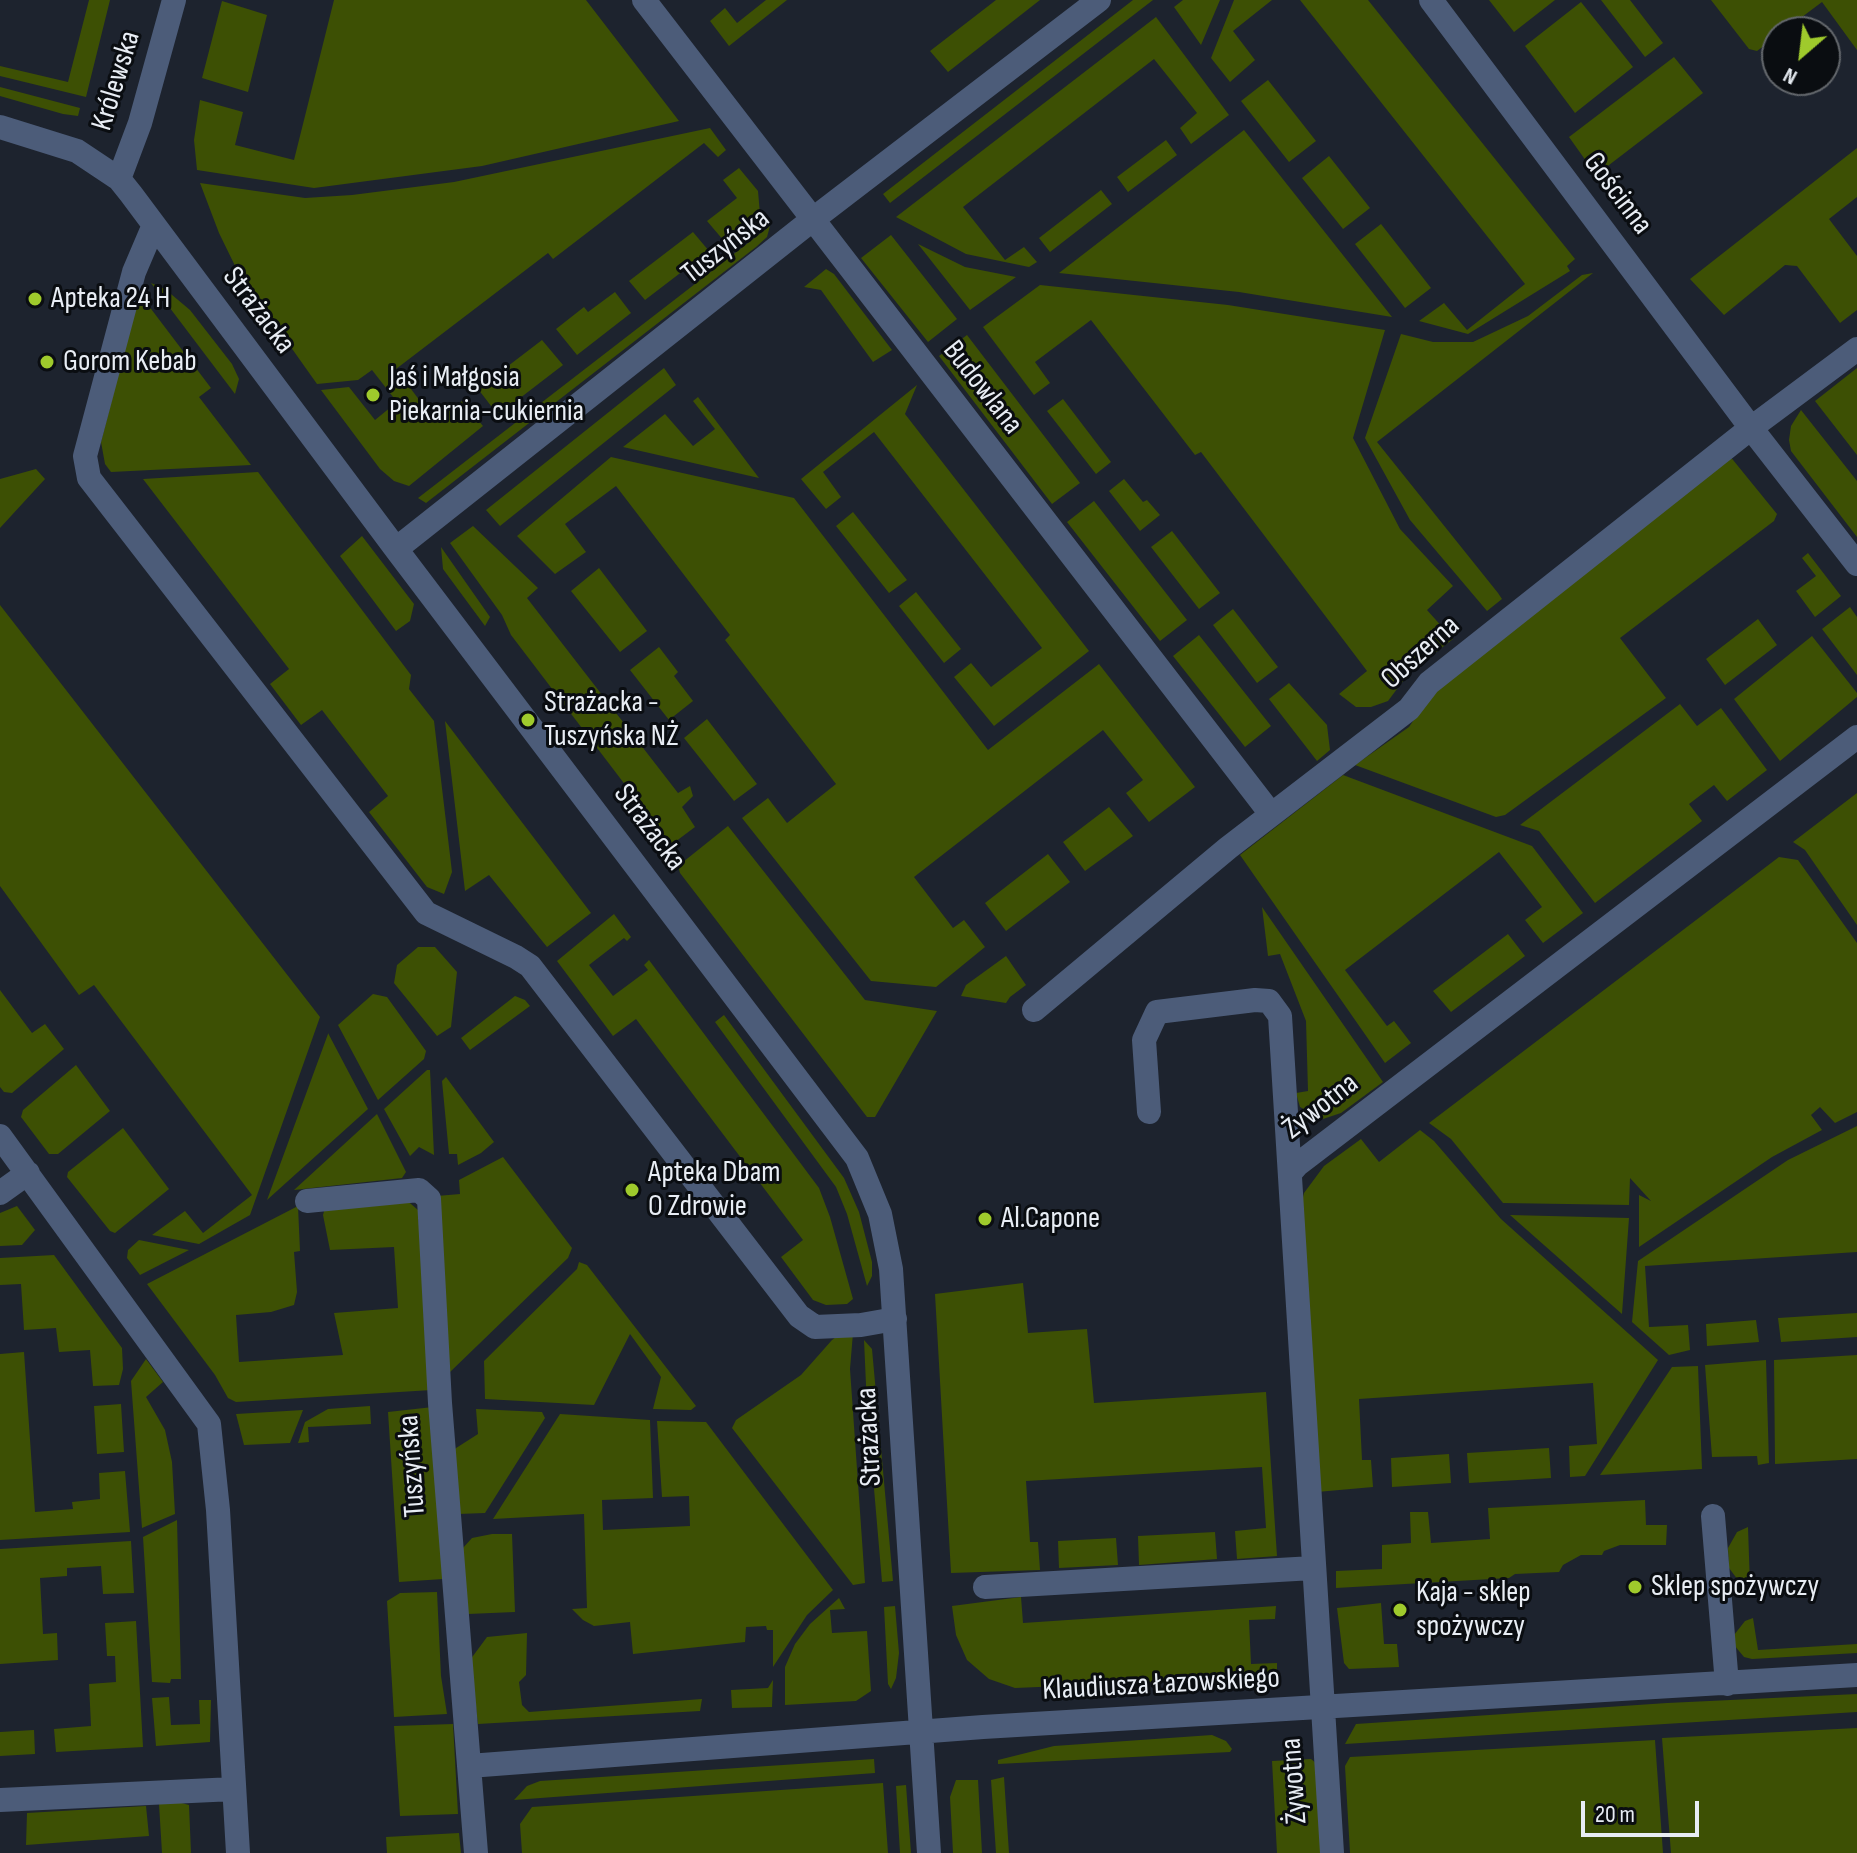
<!DOCTYPE html>
<html>
<head>
<meta charset="utf-8">
<style>
	body { margin:0 }
	#map { position:relative; width:1857px; height:1853px; overflow:hidden; background:#1d232e; font-family:"Sofia Sans Condensed",sans-serif }
	canvas { display:block }
	.north { position:absolute; left:1761px; top:16px; width:80px; height:80px; box-sizing:border-box; background:#0a0d11; border:2px solid #63676c; border-radius:50%; rotate:208deg; font-size:22px; font-weight:700; line-height:32px; text-align:center; color:#e8edf4 }
	.north::after { content:''; display:block; margin:auto; width:28px; height:36px; background:#9fca2c; clip-path:polygon(50% 0,100% 100%,50% 72%,0 100%) }
	.scale { position:absolute; left:1581px; top:1801px; width:118px; height:36px; box-sizing:border-box; border:4px solid #e8edf4; border-top:0; padding-left:10px; font-size:24px; line-height:28px; white-space:nowrap; color:#e8edf4; -webkit-text-stroke:6px #0a0d11; paint-order:stroke }
</style>
</head>
<body>
<div id="map">
<canvas width="1857" height="1853"></canvas>
<div class="north">N</div>
<div class="scale">20 m</div>
</div>
<script>
const context = document.querySelector('canvas').getContext('2d');
context.lineJoin = 'round';
function fillPath(path, color) { context.fillStyle = color; context.fill(path, 'evenodd'); }
const poly = rows => new Path2D(rows.map(r => 'M' + r).join(''));
function stroke(path, color, width, dash) { context.strokeStyle = color; context.lineWidth = width; context.lineCap = dash ? 'butt' : 'round'; context.setLineDash(dash || []); context.stroke(path); }
function label(font, color, halo, rows, align = 'center') {
  context.font = font + ' "Sofia Sans Condensed",sans-serif'; context.lineWidth = 6; context.setLineDash([]); context.textBaseline = 'middle'; context.strokeStyle = halo; context.fillStyle = color; for (const [text, x, y, turn = 0] of rows) {
    context.save(); context.translate(x, y); context.rotate((+turn || 0) * Math.PI / 180); context.textAlign = isNaN(turn) ? turn : align; if (halo) context.strokeText(text, 0, 0); context.fillText(text, 0, 0); context.restore();
  }
}
fillPath(poly([
	[89,0,110,0,86,97,0,76,0,66,68,82],
	[334,0,586,0,679,121,482,166,314,188,197,170,194,140,200,100,243,112,235,145,294,160],
	[766,0,787,0,729,46,710,21,725,8,737,23],
	[996,0,1040,0,948,72,930,51],
	[1133,0,1153,0,890,203,883,194],
	[1183,0,1220,0,1201,45,1174,7],
	[1234,0,1272,0,1233,31,1255,60,1230,82,1211,58],
	[1300,0,1368,0,1575,259,1567,266,1570,271,1468,334,1419,321,1444,303,1467,330,1525,284],
	[1489,0,1555,0,1514,32],
	[1601,0,1630,0,1663,43,1645,57],
	[1711,0,1857,0,1857,50,1822,2,1782,32,1777,32,1777,36,1757,51,1749,49],
	[222,1,267,15,248,92,202,78],
	[1581,2,1633,67,1575,113,1525,46],
	[1156,17,1229,115,1191,144,1180,128,1197,113,1154,59,963,207,1005,260,1024,247,1037,262,1029,267,966,254,896,217],
	[1674,57,1703,93,1596,175,1569,137],
	[1268,80,1316,141,1289,162,1241,101],
	[0,87,80,108,78,116,63,114,0,96],
	[710,128,726,150,718,157,704,143,553,259,548,253,396,369,435,421,462,401,483,426,409,486,394,481,380,469,321,390,349,387,375,420,397,402,372,370,358,380,317,384,239,274,219,233,200,183,305,198,352,195,454,182],
	[1244,130,1392,317,1239,292,1059,273],
	[1166,140,1177,155,1128,192,1117,177],
	[1857,148,1857,197,1829,219,1857,256,1857,310,1840,323,1797,266,1785,265,1724,315,1690,279],
	[1329,156,1370,208,1343,229,1302,178],
	[739,168,758,191,760,214,724,241,707,221,737,198,723,180],
	[1101,190,1112,204,1050,252,1039,238],
	[1381,224,1431,288,1405,308,1355,244],
	[770,226,767,237,756,247,426,503,418,498],
	[693,232,709,251,645,300,629,281],
	[891,235,957,319,928,342,861,258],
	[918,244,965,267,1016,277,970,310],
	[826,269,834,274,892,350,873,362,821,290,804,287],
	[1593,273,1377,442,1498,593,1502,599,1487,611,1410,520,1365,438,1401,334,1433,342,1473,342,1528,316,1582,275],
	[151,283,165,289,190,310,232,364,239,379,235,394],
	[1040,285,1228,305,1385,330,1353,438,1400,529,1453,586,1427,610,1453,639,1409,673,1388,701,1371,707,1356,707,1339,694,1367,671,1201,452,1195,455,1091,320,1035,362,1050,383,1034,395,983,327],
	[615,292,631,313,577,355,556,329,584,307,588,312],
	[139,293,211,388,199,397,251,465,111,472,105,464,101,442],
	[967,335,1080,483,1052,504,939,356],
	[542,340,563,365,498,415,478,389],
	[664,368,676,385,500,526,486,510],
	[1857,368,1857,455,1815,401],
	[917,385,905,414,1089,651,994,726,954,677,971,663,991,687,1042,648,874,432,823,472,841,497,826,509,801,479],
	[698,397,759,478,623,447,665,414,693,446,715,429,693,401],
	[1063,399,1111,462,1096,474,1047,411],
	[1801,410,1857,481,1857,537,1791,451,1789,440,1791,426],
	[1729,455,1777,514,1774,521,1620,638,1666,698,1505,815,1496,817,1355,765,1409,727,1434,690],
	[611,457,794,498,988,750,1099,664,1195,787,1149,822,1126,793,1143,780,1103,730,914,877,953,928,964,920,985,947,936,987,871,981,742,818,768,798,787,823,836,784,725,640,730,635,616,486,565,524,586,552,555,574,517,536],
	[36,469,45,479,0,528,0,479],
	[258,472,411,675,409,689,434,721,452,872,444,894,427,887,369,812,388,796,322,710,301,725,270,684,289,669,143,479],
	[1124,479,1143,502,1147,500,1160,515,1140,531,1109,491],
	[1094,501,1187,620,1160,641,1067,522],
	[853,512,907,580,889,593,836,526],
	[473,526,538,588,527,598,678,793,690,786,693,796,682,807,695,827,671,845,511,635,502,615,450,543],
	[1172,531,1220,593,1199,609,1151,547],
	[362,536,414,604,410,621,396,631,340,556],
	[441,547,490,617,485,626,443,569],
	[1808,553,1841,596,1815,617,1796,591,1816,576,1802,558],
	[599,568,647,631,620,652,571,591],
	[916,592,961,649,944,663,899,606],
	[0,605,320,1017,250,1215,199,1244,152,1235,185,1211,203,1233,252,1195,94,985,79,995,0,886],
	[1850,607,1857,617,1857,675,1822,629],
	[1233,609,1278,667,1257,683,1213,625],
	[1758,619,1777,645,1725,685,1706,659],
	[1199,635,1271,726,1245,747,1173,656],
	[1812,636,1857,693,1857,697,1780,761,1734,699],
	[659,647,678,672,674,676,693,701,669,720,630,670],
	[1289,683,1327,725,1330,750,1317,761,1269,699],
	[1680,704,1697,726,1721,708,1767,770,1727,801,1714,785,1689,804,1702,821,1595,903,1539,831,1520,825],
	[707,719,757,784,734,801,684,738],
	[445,721,591,913,547,947,489,875,465,891],
	[1343,775,1532,846,1583,913,1543,943,1525,920,1542,907,1499,852,1345,970,1387,1026,1394,1021,1411,1043,1385,1063,1240,855],
	[1857,793,1857,925,1805,850,1793,842],
	[1109,807,1133,836,1085,871,1063,842],
	[728,826,865,1000,937,1011,875,1117,867,1117,680,873,678,866],
	[1048,854,1070,882,1006,931,985,903],
	[1779,857,1798,860,1857,943,1857,1112,1835,1123,1820,1107,1811,1115,1822,1130,1772,1157,1639,1247,1639,1195,1651,1201,1630,1178,1629,1205,1503,1203,1451,1139,1429,1123],
	[1262,907,1383,1082,1341,1113,1323,1119,1300,1107,1296,1093,1308,1091,1306,1021,1280,954,1268,956],
	[614,914,631,937,627,941,624,938,589,965,613,996,648,970,644,965,649,960,819,1188,830,1217,853,1299,847,1304,826,1305,813,1300,781,1257,803,1240,636,1019,613,1036,557,961],
	[1508,934,1525,956,1451,1012,1433,991],
	[418,947,435,947,457,972,451,1027,437,1036,394,983,397,965],
	[1006,956,1026,985,1010,997,1006,1003,961,996,966,985],
	[0,990,32,1033,45,1024,64,1049,12,1093,4,1092,0,1087],
	[373,994,387,997,426,1051,424,1059,378,1100,338,1025],
	[515,996,525,1000,530,1006,470,1050,461,1038],
	[724,1015,844,1178,859,1212,872,1262,872,1276,867,1286,847,1214,836,1187,715,1022],
	[328,1033,368,1109,267,1200,328,1034],
	[76,1065,110,1111,58,1154,49,1154,21,1117,23,1110],
	[427,1070,430,1070,434,1155,419,1147,410,1156,384,1109],
	[446,1077,494,1142,481,1153,458,1165,457,1154,449,1154,442,1081],
	[377,1114,406,1172,402,1178,294,1190],
	[1857,1126,1857,1252,1645,1266,1649,1327,1688,1325,1690,1350,1669,1355,1632,1322,1638,1261,1788,1160],
	[123,1128,169,1189,115,1233,110,1231,67,1177,68,1172],
	[1420,1130,1434,1141,1501,1219,1658,1360,1585,1476,1570,1477,1569,1446,1597,1444,1593,1383,1359,1399,1362,1460,1371,1460,1373,1487,1317,1492,1301,1206,1304,1193,1324,1166,1361,1139,1379,1162],
	[503,1157,572,1248,568,1258,449,1373,437,1196,460,1194,459,1180],
	[404,1198,418,1210,432,1390,236,1402,228,1398,215,1375,147,1284,298,1206,300,1251,294,1252,297,1292,294,1305,271,1312,236,1315,239,1362,343,1355,334,1313,398,1308,394,1247,330,1250,323,1215,325,1208],
	[17,1206,35,1230,22,1245,0,1246,0,1213],
	[1510,1215,1629,1218,1622,1314],
	[139,1240,189,1250,140,1275,127,1258,128,1250],
	[54,1255,122,1348,123,1369,119,1385,93,1386,90,1350,59,1352,56,1328,24,1330,21,1284,0,1285,0,1258],
	[579,1262,587,1265,696,1406,691,1410,653,1409,661,1377,630,1334,594,1405,485,1399,484,1361,577,1269],
	[1023,1283,1028,1333,1087,1329,1094,1403,1266,1392,1277,1556,1237,1559,1235,1531,1266,1528,1262,1467,1026,1481,1030,1542,1038,1542,1040,1570,951,1573,935,1294],
	[1857,1313,1857,1337,1781,1342,1778,1318],
	[1756,1320,1759,1342,1707,1346,1706,1324],
	[853,1333,850,1369,865,1583,853,1585,732,1428,736,1420,801,1375,832,1340,840,1334],
	[864,1340,872,1349,893,1581,882,1582,867,1407],
	[24,1352,35,1512,73,1509,72,1502,100,1499,99,1473,125,1471,130,1532,0,1540,0,1354],
	[1857,1355,1857,1459,1775,1464,1774,1360],
	[146,1359,163,1382,146,1397,165,1430,172,1462,175,1514,142,1528,131,1381],
	[1766,1360,1769,1463,1758,1465,1757,1456,1712,1457,1705,1365],
	[1698,1366,1702,1469,1600,1475,1672,1367],
	[121,1404,124,1452,97,1454,94,1406],
	[370,1406,371,1424,308,1427,309,1442,298,1443,305,1422,328,1409],
	[433,1407,443,1579,399,1582,388,1412],
	[476,1409,542,1412,545,1418,485,1513,458,1514,453,1450,478,1434],
	[303,1410,290,1443,244,1445,236,1414],
	[560,1414,650,1420,653,1498,602,1500,603,1530,690,1526,689,1496,662,1497,657,1421,706,1422,833,1590,807,1615,773,1667,773,1630,767,1630,766,1626,746,1627,745,1642,633,1654,630,1622,594,1626,583,1620,572,1609,587,1608,584,1514,493,1519],
	[1549,1448,1551,1478,1469,1483,1467,1453],
	[1449,1454,1451,1483,1392,1487,1391,1458],
	[1645,1500,1646,1525,1667,1525,1666,1545,1620,1545,1604,1551,1602,1555,1581,1555,1563,1565,1559,1572,1515,1574,1509,1578,1336,1588,1336,1571,1382,1569,1382,1545,1411,1543,1410,1512,1428,1512,1431,1543,1490,1539,1488,1508],
	[177,1520,181,1679,171,1679,170,1683,152,1682,143,1537],
	[1748,1527,1750,1585,1738,1580,1729,1568,1728,1548,1737,1532],
	[1215,1532,1217,1559,1139,1565,1138,1536],
	[492,1534,512,1534,515,1612,468,1614,462,1549,472,1538],
	[1116,1538,1118,1565,1059,1568,1058,1541],
	[131,1541,134,1593,103,1594,101,1566,67,1568,67,1576,40,1578,43,1634,57,1633,58,1660,0,1664,0,1549],
	[437,1592,441,1676,447,1714,394,1717,387,1601,400,1593],
	[1021,1597,1023,1623,1276,1606,1275,1619,1249,1620,1251,1664,1277,1663,1277,1672,1252,1678,1015,1688,989,1679,967,1660,956,1635,952,1606],
	[839,1598,845,1609,830,1610,832,1633,867,1631,871,1691,856,1701,785,1705,785,1667,795,1644,810,1624],
	[1381,1603,1384,1644,1397,1644,1399,1667,1349,1669,1344,1663,1337,1608],
	[895,1606,899,1653,896,1678,891,1689,888,1684,884,1607],
	[1753,1618,1758,1650,1857,1644,1857,1653,1752,1659,1744,1657,1734,1645,1734,1635,1745,1621],
	[136,1621,143,1747,56,1752,54,1729,91,1726,89,1684,116,1682,115,1656,107,1656,105,1623],
	[527,1633,526,1675,519,1682,522,1705,529,1712,702,1699,700,1711,478,1724,470,1660,487,1637],
	[773,1680,772,1707,732,1708,731,1690,768,1688],
	[1857,1694,1857,1712,1345,1744,1356,1724,1667,1703],
	[169,1697,171,1725,200,1724,199,1700,211,1700,210,1742,156,1746,152,1698],
	[453,1724,458,1814,400,1816,394,1726],
	[1857,1728,1857,1853,1671,1853,1662,1738],
	[34,1730,35,1754,0,1756,0,1732],
	[1212,1735,1226,1741,1232,1749,1230,1752,998,1764,998,1760,1054,1746],
	[1655,1740,1663,1853,1350,1853,1345,1766,1350,1757],
	[874,1759,875,1773,514,1800,527,1786,540,1781],
	[1311,1759,1317,1764,1322,1853,1277,1853,1272,1761],
	[1004,1777,1009,1853,996,1853,991,1780],
	[956,1780,978,1780,982,1853,953,1853,950,1797],
	[883,1783,888,1853,522,1853,520,1824,532,1807],
	[906,1785,911,1853,900,1853,896,1786],
	[178,1802,189,1805,191,1853,162,1853,159,1804],
	[146,1806,149,1836,26,1845,27,1813],
	[459,1833,461,1853,387,1853,386,1837]
]), '#3d5004');
stroke(poly([
	[644,0,1271,814],
	[1431,0,1751,428,1857,564],
	[0,127,77,151,119,179,131,194,396,549,857,1158,880,1214,891,1269,929,1853],
	[119,179,140,123,174,0],
	[154,225,134,272,85,456,89,478,426,913,516,957,530,966,799,1316,815,1327,861,1325,895,1319],
	[396,549,812,220,1099,0],
	[1034,1010,1228,848,1409,709,1429,683,1751,428,1857,349],
	[1149,1112,1144,1040,1157,1012,1255,1000,1269,1001,1280,1016,1332,1853],
	[0,1136,209,1424,218,1510,238,1853],
	[1290,1173,1297,1165,1857,737],
	[0,1193,28,1173],
	[307,1201,419,1190,429,1199,440,1403,476,1853],
	[1713,1516,1727,1684],
	[985,1587,1313,1568],
	[469,1766,983,1727,1857,1675],
	[0,1800,234,1789]
]), '#4c5c79', 24);
for (const [x, y, r, color] of [
	[35,299,8,"#9fca2c"],
	[47,362,8,"#9fca2c"],
	[373,395,8,"#9fca2c"],
	[528,720,8,"#9fca2c"],
	[632,1190,8,"#9fca2c"],
	[985,1219,8,"#9fca2c"],
	[1635,1587,8,"#9fca2c"],
	[1400,1610,8,"#9fca2c"]
]) { const dot = new Path2D(); dot.arc(x, y, r, 0, 2 * Math.PI); context.fillStyle = color; context.fill(dot); stroke(dot, '#0a0d11', 3); }
label('30px', '#e8edf4', '#0a0d11', [
	["Królewska",117,81,-73],
	["Gościnna",1617,194,53],
	["Tuszyńska",726,247,-38],
	["Strażacka",258,311,53],
	["Budowlana",982,388,52],
	["Obszerna",1421,653,-42],
	["Strażacka",649,828,53],
	["Żywotna",1321,1107,-38],
	["Strażacka",870,1437,-93],
	["Tuszyńska",413,1466,-94],
	["Klaudiusza Łazowskiego",1161,1685,-3],
	["Żywotna",1295,1781,-94]
]);
label('30px', '#e8edf4', '#0a0d11', [
	["Apteka 24 H",51,299],
	["Gorom Kebab",63,362],
	["Jaś i Małgosia",389,378],
	["Piekarnia-cukiernia",389,412],
	["Strażacka -",544,703],
	["Tuszyńska NŻ",544,737],
	["Apteka Dbam",648,1173],
	["O Zdrowie",648,1207],
	["Al.Capone",1001,1219],
	["Sklep spożywczy",1651,1587],
	["Kaja - sklep",1416,1593],
	["spożywczy",1416,1627]
], 'left');
</script>
</body>
</html>
